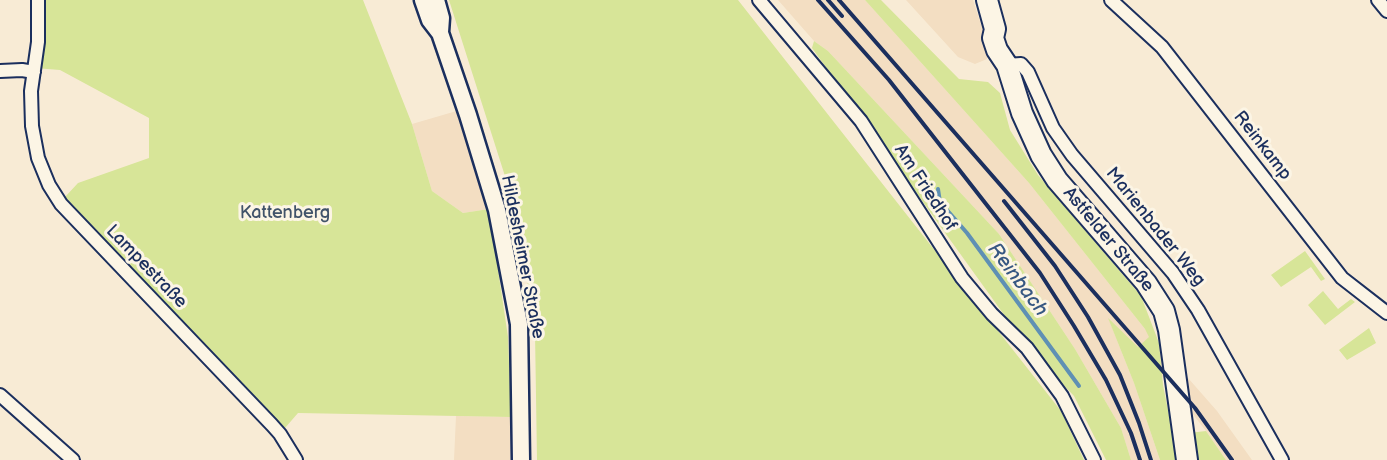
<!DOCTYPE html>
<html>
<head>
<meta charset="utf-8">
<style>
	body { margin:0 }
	canvas { display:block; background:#f8ebd5 }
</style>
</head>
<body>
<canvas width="1387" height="460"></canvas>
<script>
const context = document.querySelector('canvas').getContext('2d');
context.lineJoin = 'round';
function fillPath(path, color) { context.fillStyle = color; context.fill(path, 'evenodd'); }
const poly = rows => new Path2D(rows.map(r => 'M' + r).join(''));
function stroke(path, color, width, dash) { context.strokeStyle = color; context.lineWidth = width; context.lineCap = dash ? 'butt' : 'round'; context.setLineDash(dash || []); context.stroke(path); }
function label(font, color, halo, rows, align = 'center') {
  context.font = font + ' "Balsamiq Sans",sans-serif'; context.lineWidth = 6; context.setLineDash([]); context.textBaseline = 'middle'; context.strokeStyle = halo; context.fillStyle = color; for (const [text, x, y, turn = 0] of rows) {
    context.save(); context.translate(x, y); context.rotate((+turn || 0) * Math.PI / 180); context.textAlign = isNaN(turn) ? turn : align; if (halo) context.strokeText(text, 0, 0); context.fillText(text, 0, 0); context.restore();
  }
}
fillPath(poly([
	[778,0,865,0,1029,183,1145,329,1217,411,1252,460,1226,460,1206,431,1168,383,1109,320,1134,383,1160,460,1131,460,1121,428,1075,349,999,234,828,51,814,41],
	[906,0,973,0,986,40,987,59,975,64,958,57],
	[460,110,489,209,463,213,432,191,412,124],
	[456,416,511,417,510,460,454,460]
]), '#f3dec2');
fillPath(poly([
	[40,0,363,0,412,124,432,191,463,213,489,209,508,337,511,417,298,413,285,428,65,197,78,183,149,158,149,118,60,70,35,68],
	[449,0,738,0,1061,411,1084,460,537,460,535,332,522,247,504,173],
	[865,0,881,0,959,79,988,82,1000,93,1010,130,1038,175,1141,296,1159,343,1163,385,1178,460,1160,460,1134,383,1108,318,1138,347,1149,337,1145,329,1029,183],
	[814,41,828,51,999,234,1075,349,1121,428,1131,460,1106,460,1074,396,1028,348,812,48],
	[1305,251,1325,279,1321,281,1311,267,1281,287,1271,275],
	[1323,291,1338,309,1351,299,1355,302,1325,325,1308,305],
	[1369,328,1376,343,1347,360,1339,350],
	[1206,431,1226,460,1196,460,1189,433]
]), '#d7e598');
stroke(poly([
	[938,189,940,202,967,233,1079,386]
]), '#5f90b4', 4);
const street = poly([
	[38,0,38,42,31,91,32,126,38,158,49,185,61,204,272,425,280,434,296,460],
	[759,0,861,121,962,278,992,314,1027,348,1062,396,1094,460],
	[1111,0,1162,47,1342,278,1387,313],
	[1378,0,1387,11],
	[1007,65,1021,64,1028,72,1053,128,1072,155,1173,273,1198,310,1282,460],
	[0,71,22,70,34,72],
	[0,395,73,460]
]);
const secondary = poly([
	[423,0,430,20,440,33,468,115,497,210,519,324,521,460],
	[436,0,441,18,440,32]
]);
const primary = poly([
	[987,0,995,29,993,38,997,50,1007,65,1022,113,1041,155,1057,180,1146,283,1164,311,1169,330,1187,460]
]);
stroke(street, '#1b2f5e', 16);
stroke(secondary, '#1b2f5e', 21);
stroke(primary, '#1b2f5e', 24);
stroke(street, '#fcf5e5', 12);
stroke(secondary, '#fcf5e5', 16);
stroke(primary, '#fcf5e5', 20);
stroke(poly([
	[818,0,889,80,1040,273,1074,326,1106,380,1131,433,1140,460],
	[828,0,842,16],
	[839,0,1195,408,1232,460],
	[1004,201,1055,266,1088,317,1120,375,1139,423,1151,460]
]), '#1b2f5e', 4);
label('18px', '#1b2f5e', '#fcf5e5', [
	["Reinkamp",1262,146,52],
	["Am Friedhof",925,188,57],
	["Marienbader Weg",1155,227,51],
	["Astfelder Straße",1108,240,50],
	["Hildesheimer Straße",522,257,79],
	["Lampestraße",146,267,46]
]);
label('18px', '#41536a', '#fcf5e5', [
	["Kattenberg",285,213]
]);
label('italic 20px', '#375882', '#fcf5e5', [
	["Reinbach",1017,280,53]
]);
</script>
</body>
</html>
